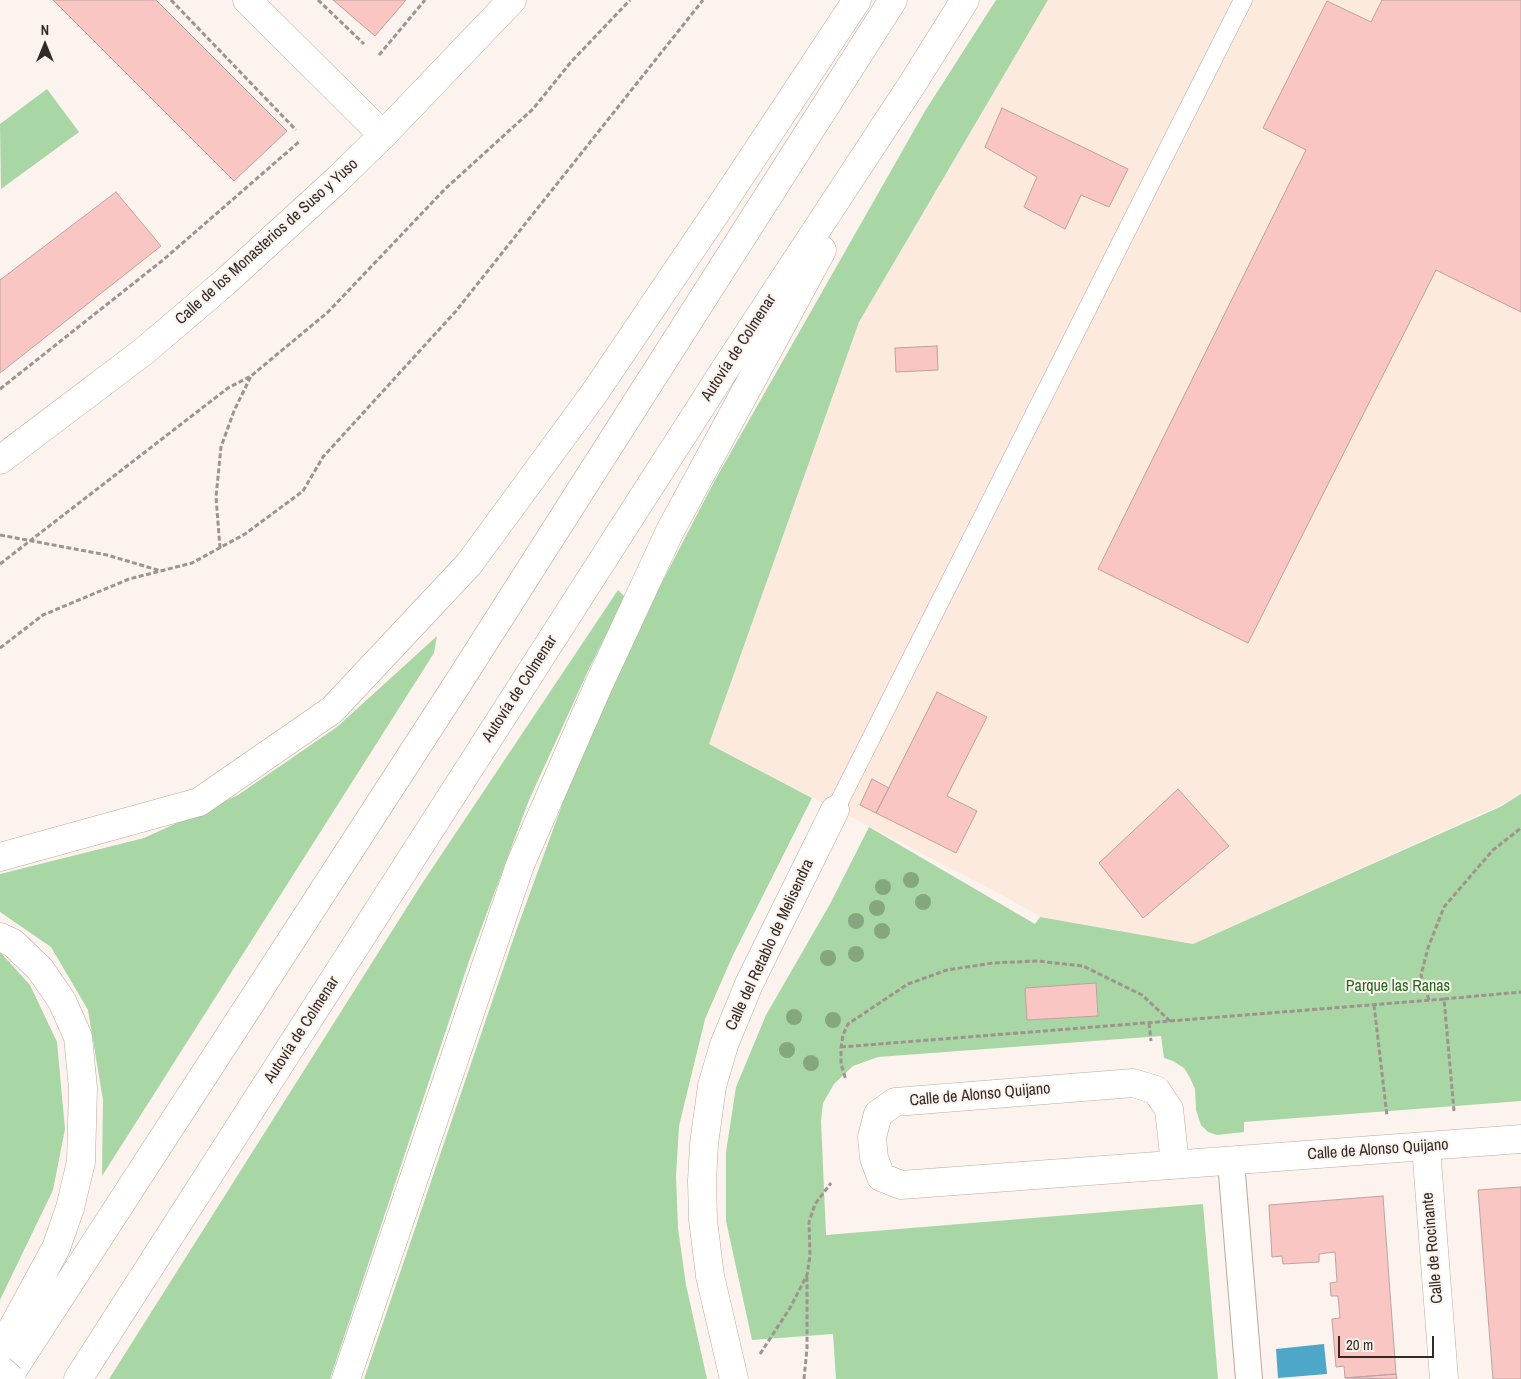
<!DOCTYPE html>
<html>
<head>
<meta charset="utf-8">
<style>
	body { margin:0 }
	#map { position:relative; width:1521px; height:1379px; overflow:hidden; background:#fdf3ee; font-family:"Archivo Narrow",sans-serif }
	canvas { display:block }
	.north { position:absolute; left:20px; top:20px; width:50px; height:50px; -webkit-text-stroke:4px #fdf3ee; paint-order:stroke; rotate:0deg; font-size:14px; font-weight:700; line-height:20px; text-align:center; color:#332a25 }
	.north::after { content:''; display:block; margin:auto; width:18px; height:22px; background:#332a25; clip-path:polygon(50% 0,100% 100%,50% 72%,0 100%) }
	.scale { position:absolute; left:1338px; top:1336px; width:96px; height:22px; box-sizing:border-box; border:2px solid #332a25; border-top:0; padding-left:6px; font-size:15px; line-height:18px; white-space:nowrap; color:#332a25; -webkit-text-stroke:4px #fdf3ee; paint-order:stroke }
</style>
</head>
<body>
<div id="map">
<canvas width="1521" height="1379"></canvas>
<div class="north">N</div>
<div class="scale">20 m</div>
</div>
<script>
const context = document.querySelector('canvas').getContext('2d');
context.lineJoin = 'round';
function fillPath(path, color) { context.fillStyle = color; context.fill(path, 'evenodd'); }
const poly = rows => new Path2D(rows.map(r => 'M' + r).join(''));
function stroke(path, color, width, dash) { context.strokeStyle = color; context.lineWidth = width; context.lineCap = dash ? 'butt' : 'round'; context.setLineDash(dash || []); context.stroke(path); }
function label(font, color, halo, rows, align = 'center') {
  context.font = font + ' "Archivo Narrow",sans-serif'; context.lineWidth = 4; context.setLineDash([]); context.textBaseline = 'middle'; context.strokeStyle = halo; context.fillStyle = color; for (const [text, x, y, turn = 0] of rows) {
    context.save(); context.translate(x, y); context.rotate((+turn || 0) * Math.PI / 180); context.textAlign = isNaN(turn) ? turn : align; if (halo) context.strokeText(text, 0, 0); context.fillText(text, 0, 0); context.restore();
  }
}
fillPath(poly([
	[1048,0,1521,0,1521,796,1193,944,1040,917,1004,896,709,744,859,322]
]), '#fceadf');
fillPath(poly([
	[996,0,1048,0,859,322,709,744,812,798,733,955,705,1019,679,1126,676,1176,678,1228,686,1285,707,1379,364,1379,515,934,570,783,629,646,715,480,925,111],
	[47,89,79,132,1,189,0,124],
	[618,590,625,597,588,671,529,800,469,961,330,1379,109,1379,421,885],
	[437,636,434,653,102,1176,103,1100,88,1010,51,947,0,912,0,874,144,838,238,795,337,727],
	[1521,794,1521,1101,1244,1122,1244,1132,1217,1135,1208,1132,1201,1125,1196,1110,1195,1089,1190,1078,1184,1068,1173,1061,1164,1058,1161,1036,878,1057,853,1066,834,1084,823,1103,821,1121,826,1235,1203,1204,1218,1379,836,1379,833,1334,752,1340,726,1221,726,1152,736,1087,766,1015,830,904,869,827,1035,924,1040,917,1193,944,1500,807],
	[0,952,30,985,57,1042,65,1129,53,1190,0,1300]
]), '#a9d6a5');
fillPath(poly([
	[1324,1344,1327,1374,1278,1378,1276,1349]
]), '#4da7c8');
const building = poly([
	[53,0,156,0,287,131,234,181,53,0],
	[333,0,406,0,375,36,333,0],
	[1382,0,1521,0,1521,312,1436,270,1248,643,1098,569,1306,150,1263,128,1327,1,1371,22,1382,0],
	[1002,108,1128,169,1109,207,1081,195,1065,229,1024,207,1037,177,985,147,1002,108],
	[116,192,161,246,0,373,0,280,116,192],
	[937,346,938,370,896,372,895,348,937,346],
	[937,692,987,717,947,796,977,811,956,853,876,813,937,692],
	[872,779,889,788,876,813,860,805,872,779],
	[1178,789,1229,846,1143,918,1099,863,1178,789],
	[1096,983,1098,1016,1027,1020,1025,988,1096,983],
	[1521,1187,1521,1379,1493,1379,1478,1190,1521,1187],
	[1383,1196,1396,1374,1345,1378,1344,1366,1336,1367,1332,1319,1340,1318,1338,1296,1331,1296,1330,1283,1337,1282,1335,1252,1319,1254,1319,1262,1283,1264,1282,1256,1272,1257,1269,1205,1383,1196],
	[1396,1374,1397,1379,1345,1378,1396,1374]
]);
fillPath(building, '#f9c6c3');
stroke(building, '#bda2a1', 1);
const service = poly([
	[835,810,1243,0]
]);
const pedestrian = poly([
	[1231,1162,1249,1379]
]);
const minor = poly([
	[247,0,383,135],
	[0,460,143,352,224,283,338,179,383,135,512,0],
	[1426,1147,1444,1379],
	[1175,1164,1169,1109,1156,1090,1133,1083,895,1102,878,1114,872,1137,874,1158,881,1177,901,1185,1521,1139],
	[734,1379,710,1276,703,1220,702,1181,704,1144,712,1086,724,1045,749,984,835,810]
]);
const motorway = poly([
	[0,857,199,802,332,710,469,564,593,395,726,198,857,0],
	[0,937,13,943,40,969,62,1001,78,1037,83,1088,81,1162,70,1208,56,1248,0,1351],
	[7,1379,458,683,893,0],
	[78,1379,727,366,911,86,965,0],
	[346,1379,520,865,599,684,670,531,822,250]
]);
stroke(service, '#bea89b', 19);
stroke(pedestrian, '#bea89b', 28);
stroke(minor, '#bea89b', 29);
stroke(motorway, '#bea89b', 29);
stroke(poly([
	[171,0,296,130],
	[318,0,364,44],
	[379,55,425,0],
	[0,389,163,260,300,141],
	[0,535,107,555,161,571],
	[220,548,216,497,221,447,234,411,251,376],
	[0,564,228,388,251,376,328,312,445,189,533,109,571,62,630,0],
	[0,648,43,615,129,579,192,563,245,534,303,491,323,457,456,311,703,0],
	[1444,999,1521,992],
	[1429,1000,1421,975,1428,948,1444,907,1493,850,1521,828],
	[1374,1005,1387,1116],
	[1170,1021,1444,999,1454,1111],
	[1149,1023,1151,1041],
	[841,1047,1170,1021,1142,995,1083,966,1037,961,993,963,947,970,908,984,848,1024,843,1035,841,1047,841,1064,846,1080],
	[760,1354,790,1308,807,1275,810,1256,809,1222,815,1204,831,1183],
	[804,1379,807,1348,807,1277]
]), '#9e948f', 3, [5, 2.5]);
stroke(service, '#fff', 18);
stroke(pedestrian, '#fff', 26);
stroke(minor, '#fff', 28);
stroke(motorway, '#fff', 28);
const tertiaryBridge = poly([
	[0,1369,11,1379]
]);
stroke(tertiaryBridge, '#bea89b', 29, []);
stroke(tertiaryBridge, '#fff', 28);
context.fillStyle = '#84a77d';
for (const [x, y] of [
	[911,880],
	[883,887],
	[923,902],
	[877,908],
	[856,921],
	[882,931],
	[856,954],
	[828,958],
	[794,1017],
	[833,1020],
	[787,1050],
	[811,1063]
]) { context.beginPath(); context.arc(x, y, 8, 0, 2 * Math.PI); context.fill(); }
label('16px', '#332a25', '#fdf3ee', [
	["Calle de los Monasterios de Suso y Yuso",267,242,-42],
	["Autovía de Colmenar",739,348,-57],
	["Autovía de Colmenar",520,689,-57],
	["Calle del Retablo de Melisendra",770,945,-65],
	["Autovía de Colmenar",302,1030,-57],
	["Calle de Alonso Quijano",980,1095,-5],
	["Calle de Alonso Quijano",1378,1150,-4],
	["Calle de Rocinante",1433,1248,-95]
]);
label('16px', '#216920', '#fdf3ee', [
	["Parque las Ranas",1398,987]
]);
</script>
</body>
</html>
